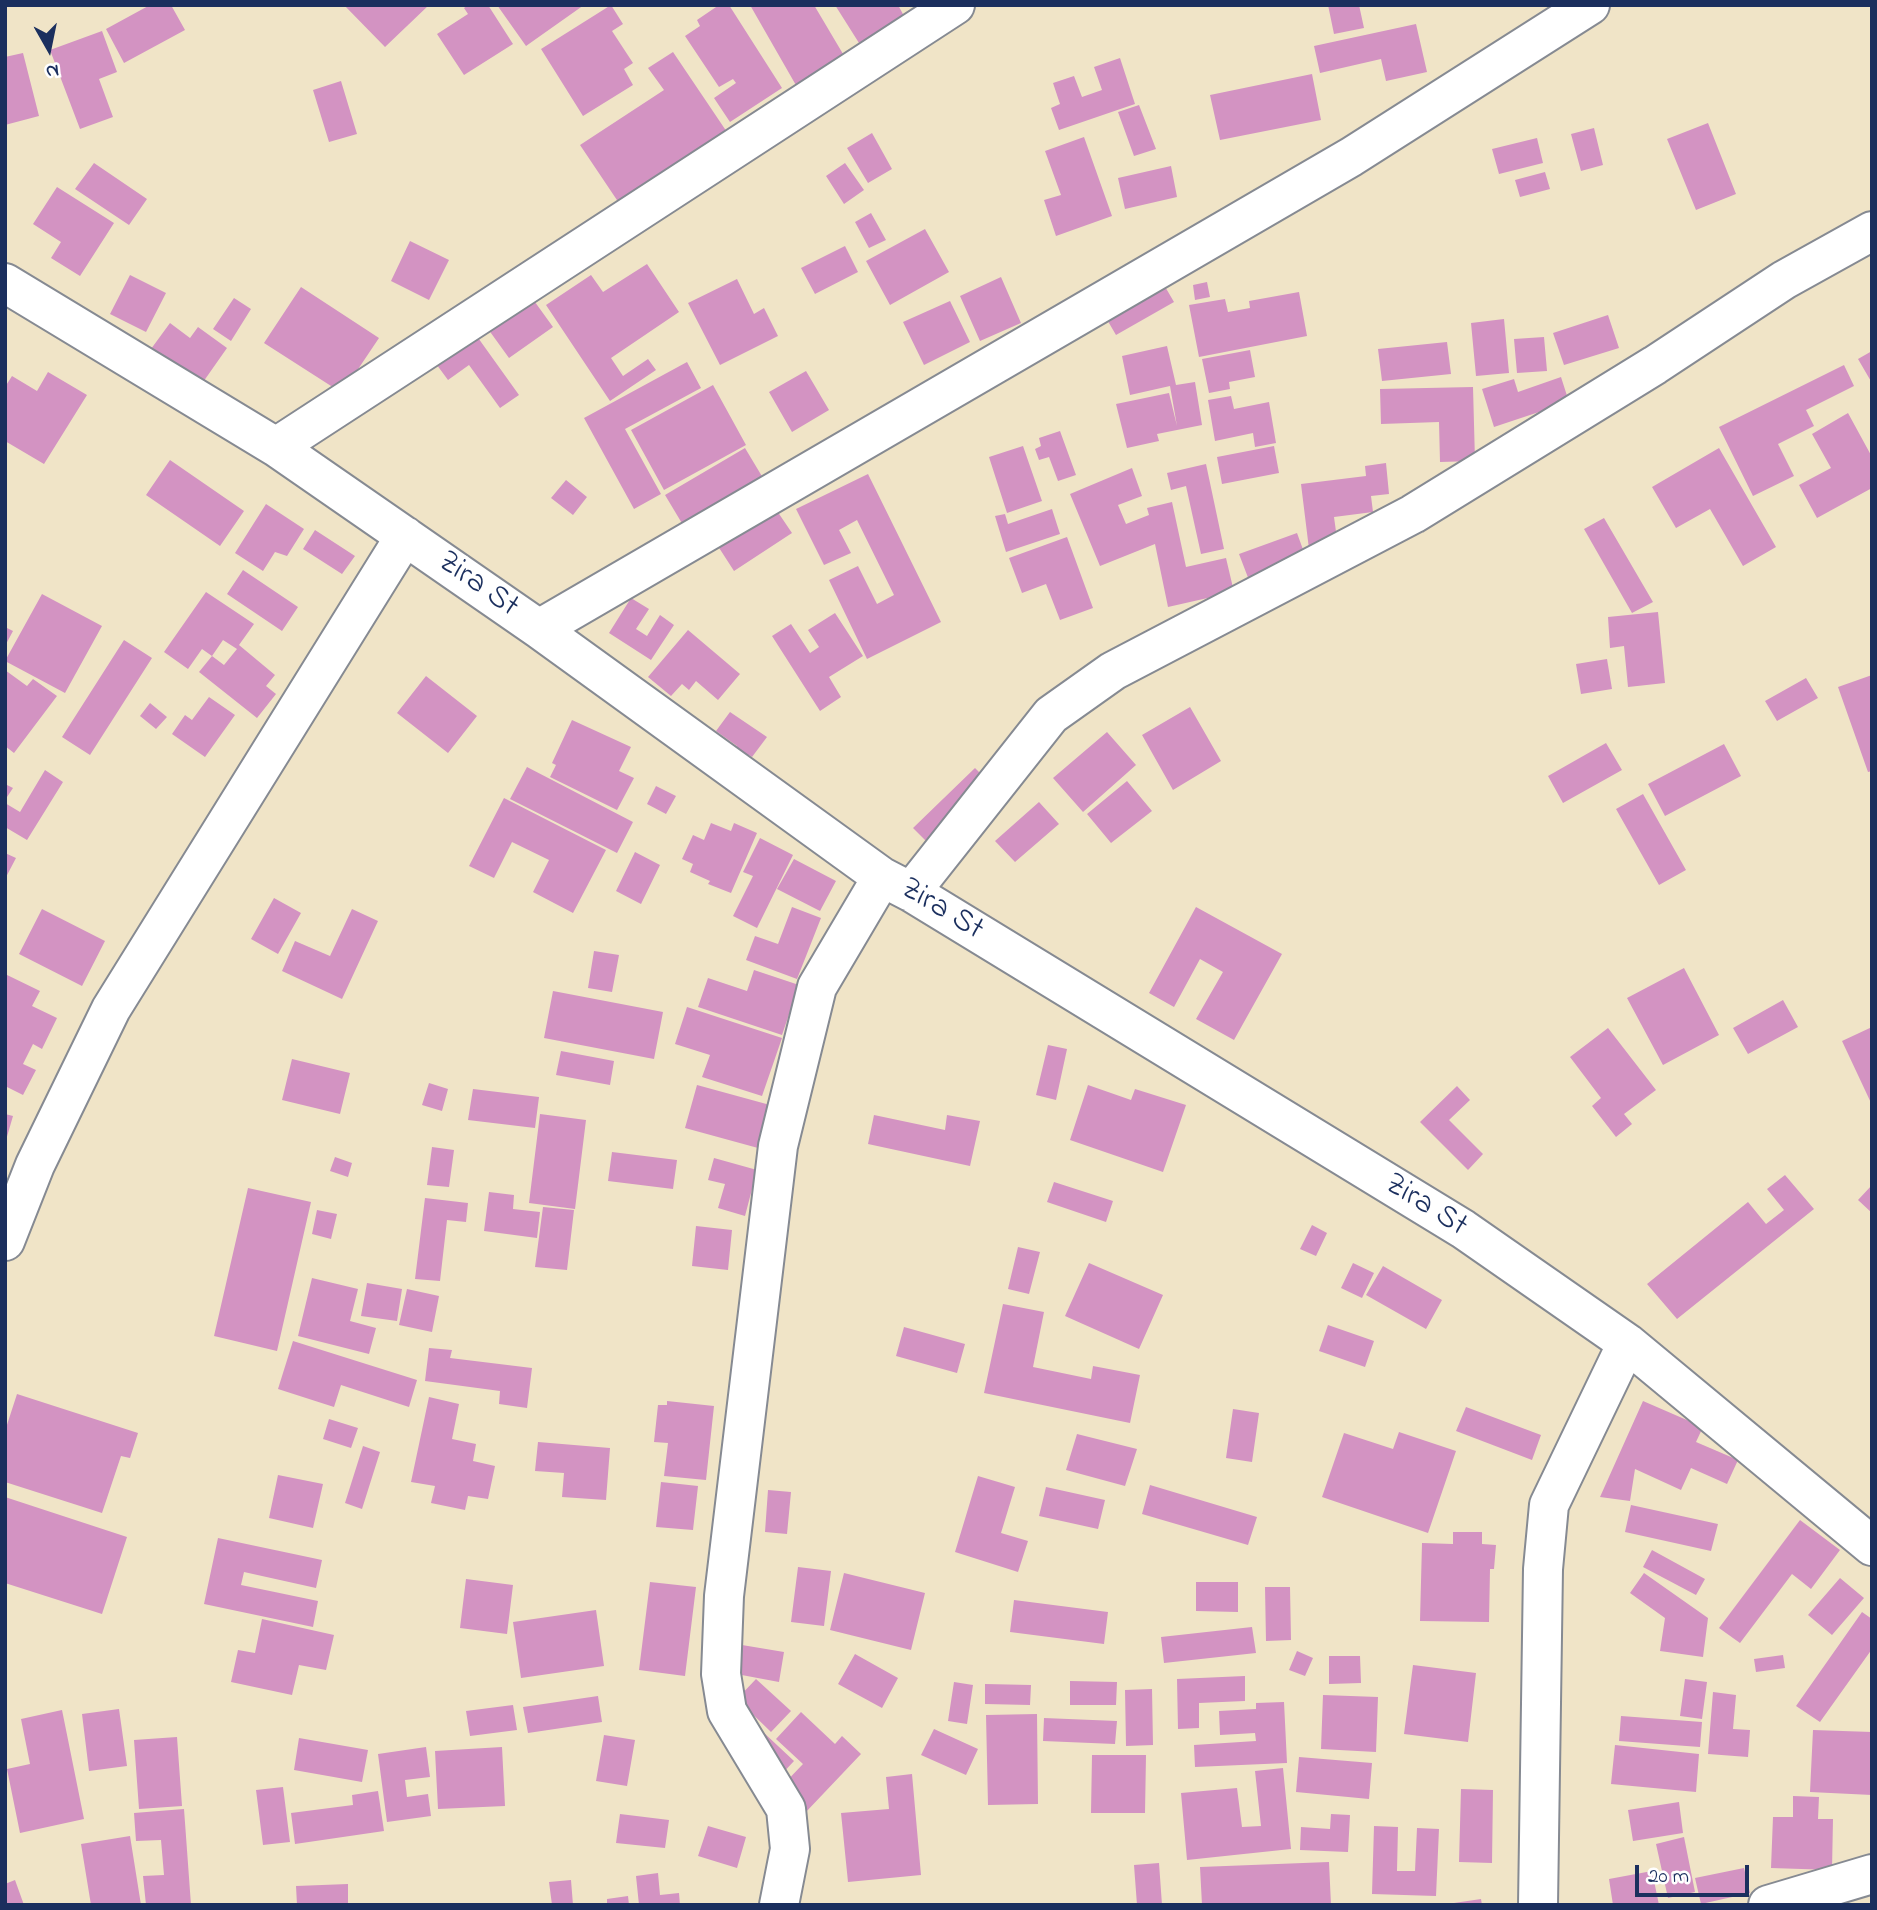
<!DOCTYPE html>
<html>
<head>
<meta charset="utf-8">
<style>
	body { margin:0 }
	#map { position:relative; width:1877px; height:1910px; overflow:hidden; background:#f0e4c7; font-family:"Indie Flower",sans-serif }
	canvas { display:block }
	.frame { position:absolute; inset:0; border:7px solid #1b2f5e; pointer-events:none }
	.north { position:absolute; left:14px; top:14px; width:70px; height:70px; -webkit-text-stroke:5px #fff; paint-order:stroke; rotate:171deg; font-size:19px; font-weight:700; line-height:28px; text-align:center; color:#1b2f5e }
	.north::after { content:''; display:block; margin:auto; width:24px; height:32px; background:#1b2f5e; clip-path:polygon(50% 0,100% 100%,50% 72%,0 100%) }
	.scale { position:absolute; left:1635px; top:1865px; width:114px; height:32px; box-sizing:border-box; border:4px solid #1b2f5e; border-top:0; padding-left:9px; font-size:21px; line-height:24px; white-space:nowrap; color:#1b2f5e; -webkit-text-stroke:5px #fff; paint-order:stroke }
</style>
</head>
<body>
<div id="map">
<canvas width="1877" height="1910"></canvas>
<div class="frame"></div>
<div class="north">N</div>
<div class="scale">20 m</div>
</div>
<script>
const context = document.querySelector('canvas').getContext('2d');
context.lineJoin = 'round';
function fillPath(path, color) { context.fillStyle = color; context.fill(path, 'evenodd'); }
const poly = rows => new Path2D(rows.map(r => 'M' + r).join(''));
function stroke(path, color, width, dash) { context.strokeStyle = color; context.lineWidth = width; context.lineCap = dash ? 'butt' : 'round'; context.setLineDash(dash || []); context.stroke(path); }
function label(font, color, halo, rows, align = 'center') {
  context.font = font + ' "Indie Flower",sans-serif'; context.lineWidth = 7; context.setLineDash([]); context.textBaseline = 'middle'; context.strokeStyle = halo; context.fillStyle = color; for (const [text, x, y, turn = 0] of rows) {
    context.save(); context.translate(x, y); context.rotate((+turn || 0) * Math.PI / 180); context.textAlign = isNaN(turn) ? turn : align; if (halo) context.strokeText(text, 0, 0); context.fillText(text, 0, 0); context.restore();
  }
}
fillPath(poly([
	[150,5,171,5,185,30,124,63,106,29],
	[344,5,429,5,385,47],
	[468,5,488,5,513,44,464,75,437,34,468,14,464,8],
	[497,5,584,5,526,46],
	[611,5,623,24,612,31,633,63,624,69,633,85,583,116,541,49],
	[719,5,729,5,782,88,730,122,714,98,736,83,733,79,719,87,685,36,700,26,697,20],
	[750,5,814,5,846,59,797,87],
	[835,5,898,5,904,16,859,43],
	[1328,5,1359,5,1364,28,1334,34],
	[1416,24,1427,72,1386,81,1381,59,1320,73,1314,46],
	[102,31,117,72,99,79,113,117,80,129,50,50],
	[673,52,733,141,625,212,580,145,664,90,648,68],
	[23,53,39,116,5,125,5,57],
	[1120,58,1135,104,1059,130,1051,108,1060,104,1053,83,1074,76,1082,97,1102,90,1094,67],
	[1312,74,1321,120,1220,140,1210,95],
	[341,81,357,134,329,142,313,90],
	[1139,105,1156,149,1134,156,1118,112],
	[1708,123,1736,194,1696,210,1667,139],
	[1594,128,1603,165,1581,171,1571,134],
	[872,133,892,169,868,183,847,148],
	[1084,137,1112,216,1056,236,1044,200,1061,195,1045,151],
	[1537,138,1543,163,1499,174,1492,149],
	[94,163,147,199,129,225,75,189],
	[845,163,864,190,844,204,826,176],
	[1171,166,1177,197,1125,209,1118,178],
	[1545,172,1550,189,1520,197,1515,180],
	[57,187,114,223,80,276,51,258,61,242,33,224],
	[871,213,886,240,869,248,855,222],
	[925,229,949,272,890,305,866,261],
	[410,241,449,260,429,300,391,281],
	[845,246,858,272,815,294,801,268],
	[647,264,679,312,611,358,623,376,648,359,656,370,610,401,546,305,591,275,603,292],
	[130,275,166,293,146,332,110,314],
	[1001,277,1021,323,980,341,960,296],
	[1160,278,1174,302,1116,335,1102,311],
	[737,279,754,314,764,308,778,336,720,365,688,303],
	[1207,282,1210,297,1195,300,1193,285],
	[301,287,379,338,342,393,264,343],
	[527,291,553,327,509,358,483,322],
	[1299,292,1307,336,1199,357,1189,305,1225,299,1228,312,1250,308,1249,301],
	[234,298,251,309,231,341,213,329],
	[950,301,970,342,924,365,903,322],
	[1608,315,1619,348,1564,365,1553,333],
	[1504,319,1509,373,1476,376,1471,323],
	[170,323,190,338,198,327,227,348,201,385,151,349],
	[471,328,519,395,500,408,469,365,448,380,431,357],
	[1544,337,1547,371,1517,373,1514,339],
	[1447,342,1451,374,1382,381,1378,349],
	[1167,346,1176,385,1195,382,1202,425,1157,434,1159,441,1127,448,1116,404,1169,393,1177,426,1170,386,1130,395,1122,356],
	[1250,350,1255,377,1229,382,1230,389,1209,393,1202,359],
	[1872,351,1872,383,1858,359],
	[687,362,701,388,625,429,661,494,634,509,584,418],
	[1844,365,1854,386,1806,410,1814,426,1778,444,1794,476,1753,496,1719,427],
	[806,371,829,410,792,432,769,392],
	[48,372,87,395,44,464,5,441,5,387,12,376,37,391],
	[1561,377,1569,402,1494,427,1482,389,1514,379,1518,392],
	[713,385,746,445,664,490,631,430],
	[1473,387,1475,461,1440,462,1439,422,1381,424,1380,389],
	[1231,396,1234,409,1269,402,1276,443,1255,447,1253,433,1215,441,1208,400],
	[1848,413,1872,457,1872,488,1817,518,1799,485,1831,468,1812,434],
	[1060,431,1076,475,1058,481,1049,457,1039,460,1035,449,1041,446,1039,438],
	[1023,446,1042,501,1007,513,989,457],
	[1274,446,1279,473,1222,484,1217,457],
	[745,448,763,478,683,525,665,495],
	[1719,448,1776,547,1743,566,1710,509,1676,528,1652,487],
	[170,460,244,511,220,546,146,495],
	[1386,463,1389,494,1371,496,1373,512,1334,517,1338,546,1309,549,1301,484,1366,476,1365,466],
	[1206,464,1224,549,1201,554,1186,486,1171,490,1167,473],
	[1132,468,1142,496,1118,505,1126,524,1149,515,1147,508,1172,502,1186,567,1226,558,1234,592,1168,607,1155,544,1100,566,1070,494],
	[868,474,941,622,867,659,829,580,858,566,877,604,894,595,857,520,839,530,851,553,824,565,796,509],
	[566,480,587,497,573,515,551,498],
	[771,502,792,533,734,571,714,540],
	[266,504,304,529,287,556,275,552,263,571,235,553],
	[1052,509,1060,534,1006,552,995,516,1005,514,1008,524],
	[1604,518,1653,602,1632,613,1584,529],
	[315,530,355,556,342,574,303,549],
	[1297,533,1309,566,1252,588,1239,554],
	[1067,537,1093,608,1060,620,1046,584,1022,593,1009,558],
	[243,570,298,607,282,631,227,594],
	[206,592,254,624,239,645,275,675,266,686,276,694,257,718,199,672,212,656,224,665,237,649,223,640,212,656,202,649,188,669,164,652],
	[42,594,102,626,65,693,5,661],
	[631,598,649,609,636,629,647,636,660,615,674,625,651,660,609,633],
	[1658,612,1665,683,1628,687,1624,646,1610,648,1608,617],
	[835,613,863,656,829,677,841,697,820,711,772,636,791,624,810,653,819,647,808,630],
	[5,627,13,631,5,646],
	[688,630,740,674,718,700,696,681,689,690,682,684,671,696,648,677],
	[124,640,152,658,90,755,62,737],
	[1607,659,1612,689,1581,694,1576,664],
	[5,670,27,686,33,679,57,696,14,753,5,746],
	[1872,675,1872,771,1868,772,1838,687],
	[426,676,477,716,448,753,397,713],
	[1806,678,1818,698,1777,721,1765,701],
	[209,697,235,715,205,757,172,734,185,715,192,720],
	[150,703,167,717,156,729,140,716],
	[1190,707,1221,761,1173,790,1142,735],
	[730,712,767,737,752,757,749,755,748,756,736,748,737,746,716,731],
	[572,720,631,747,619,771,634,778,617,810,550,777,556,765,552,763],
	[1107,732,1136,765,1083,812,1053,778],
	[1606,743,1622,770,1563,803,1548,776],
	[1724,744,1741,776,1665,816,1648,784],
	[527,767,633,822,617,853,510,799],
	[975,768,991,784,929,844,913,828],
	[45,770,63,782,27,840,5,827,5,803,20,812],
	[1127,781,1152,811,1111,843,1087,814],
	[5,784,13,788,5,800],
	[656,786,676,796,666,814,647,804],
	[1643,794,1686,870,1659,885,1616,809],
	[504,798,606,850,573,913,533,892,549,860,512,842,494,878,469,866],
	[1039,802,1059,824,1015,862,995,841],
	[711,823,731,831,734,823,757,833,731,893,708,884,710,881,690,872,693,864,682,859,693,835,704,840],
	[760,838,793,855,757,928,733,916,753,876,743,872],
	[635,852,660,865,641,904,616,891],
	[5,853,16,858,5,879],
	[794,859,836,881,820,911,777,889],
	[274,898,301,913,278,954,251,939],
	[792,907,821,918,797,979,746,960,755,936,778,944],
	[1196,907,1282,954,1234,1040,1196,1019,1223,972,1200,959,1174,1007,1149,993],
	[42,909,105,941,82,986,19,954],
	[352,909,378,921,342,999,282,971,295,941,330,956],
	[594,951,619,955,612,992,588,988],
	[1684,968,1719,1035,1663,1065,1627,998],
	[754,970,799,985,782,1035,698,1007,708,978,747,991],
	[5,974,40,991,32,1006,57,1018,42,1049,33,1044,23,1064,36,1070,23,1095,5,1086],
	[553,991,663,1012,654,1059,544,1038],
	[1783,1000,1798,1027,1748,1054,1733,1028],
	[687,1007,782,1038,762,1096,702,1077,710,1055,675,1044],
	[1872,1027,1872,1105,1842,1041],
	[1608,1028,1656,1090,1624,1114,1632,1124,1616,1137,1592,1106,1601,1098,1570,1057],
	[1048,1045,1067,1049,1056,1100,1036,1095],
	[561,1051,614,1061,610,1085,556,1075],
	[292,1059,350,1073,340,1114,282,1100],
	[429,1083,448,1089,442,1111,422,1105],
	[697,1085,770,1105,758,1148,685,1128],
	[1088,1085,1131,1100,1135,1089,1186,1105,1163,1172,1070,1140],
	[1457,1086,1470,1100,1449,1120,1483,1154,1468,1170,1420,1122],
	[473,1089,539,1097,535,1128,468,1120],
	[5,1114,13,1116,6,1140,5,1140],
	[540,1114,586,1120,575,1209,529,1203],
	[874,1115,945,1130,947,1115,980,1121,970,1166,868,1144],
	[432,1147,454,1150,449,1187,427,1185],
	[612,1152,677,1160,673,1189,608,1181],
	[335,1157,352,1163,348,1177,330,1171],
	[714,1158,757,1170,745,1216,718,1208,725,1184,708,1180],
	[1785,1175,1814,1209,1677,1319,1647,1284,1748,1202,1766,1224,1784,1210,1767,1189],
	[1054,1182,1113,1201,1106,1222,1047,1202],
	[1872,1185,1872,1213,1858,1200],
	[248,1188,311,1202,277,1351,214,1336],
	[489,1192,514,1195,513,1209,540,1212,537,1238,484,1231],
	[425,1198,468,1203,466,1222,447,1220,440,1281,415,1279],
	[543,1207,574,1210,567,1270,535,1267],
	[317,1210,337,1214,331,1239,312,1234],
	[1312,1225,1327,1233,1316,1256,1300,1249],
	[696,1226,732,1230,728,1270,692,1266],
	[1018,1247,1040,1252,1029,1294,1008,1289],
	[1089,1263,1163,1295,1139,1349,1065,1316],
	[1353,1263,1374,1273,1362,1298,1341,1288],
	[1383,1266,1442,1300,1426,1329,1366,1295],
	[312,1278,358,1289,350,1321,376,1328,369,1354,298,1336],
	[367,1283,402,1289,397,1321,361,1316],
	[407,1289,439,1296,432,1332,399,1325],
	[1003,1304,1044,1312,1033,1367,1091,1379,1093,1366,1140,1375,1130,1423,984,1393],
	[1328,1325,1374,1341,1365,1367,1319,1351],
	[904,1327,965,1344,957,1373,896,1356],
	[293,1341,417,1380,409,1407,341,1385,334,1407,278,1389],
	[429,1348,452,1350,450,1358,532,1368,527,1408,499,1404,500,1391,425,1381],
	[17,1394,138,1433,130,1458,121,1456,102,1513,5,1482,5,1431],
	[429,1397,459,1404,452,1439,476,1444,473,1461,495,1466,488,1499,468,1496,465,1510,431,1503,435,1486,411,1482],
	[667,1401,714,1406,706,1480,664,1476,668,1443,654,1442,658,1405,667,1405],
	[1643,1401,1703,1427,1696,1442,1738,1460,1727,1484,1691,1468,1681,1490,1635,1469,1630,1501,1600,1497],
	[1466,1407,1541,1435,1532,1460,1456,1431],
	[1233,1409,1259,1413,1252,1462,1226,1458],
	[329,1419,358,1428,351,1448,323,1439],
	[1399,1432,1456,1451,1428,1533,1322,1497,1344,1433,1393,1449],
	[1077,1434,1137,1449,1125,1486,1066,1470],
	[538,1442,610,1448,606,1500,562,1497,564,1473,535,1471],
	[363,1446,380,1452,362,1509,345,1503],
	[278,1475,323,1484,313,1528,269,1518],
	[978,1476,1015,1487,1001,1533,1028,1541,1018,1572,955,1552],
	[661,1482,698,1486,693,1530,656,1527],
	[1150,1485,1257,1517,1248,1545,1142,1514],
	[1046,1487,1105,1500,1098,1529,1039,1516],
	[768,1490,791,1492,787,1534,765,1532],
	[5,1497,127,1537,102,1614,5,1583],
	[1631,1505,1718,1524,1711,1551,1625,1532],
	[1800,1520,1840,1550,1811,1589,1792,1574,1740,1643,1719,1628],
	[1453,1532,1482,1532,1482,1544,1496,1545,1494,1569,1490,1569,1489,1622,1420,1621,1422,1543,1453,1544],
	[218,1538,322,1560,316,1588,244,1572,241,1585,318,1601,313,1627,204,1604],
	[1652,1550,1705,1579,1696,1595,1643,1567],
	[798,1567,831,1571,824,1626,791,1622],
	[844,1573,925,1593,911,1650,830,1630],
	[1644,1573,1708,1618,1703,1657,1660,1651,1665,1618,1630,1593],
	[1840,1578,1864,1598,1832,1635,1808,1615],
	[466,1579,513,1585,507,1634,460,1628],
	[650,1582,696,1587,685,1676,639,1670],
	[1196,1582,1238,1582,1238,1612,1196,1611],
	[1265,1587,1290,1587,1291,1640,1266,1641],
	[1014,1600,1108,1612,1104,1644,1010,1632],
	[596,1610,604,1666,521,1678,513,1622],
	[1862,1612,1872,1619,1872,1649,1820,1722,1796,1706],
	[262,1619,334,1635,326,1670,299,1665,292,1695,231,1682,238,1650,255,1653],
	[1252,1627,1256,1653,1164,1663,1161,1637],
	[736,1644,784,1652,779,1682,731,1673],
	[1297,1651,1313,1658,1305,1676,1289,1670],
	[855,1654,898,1678,882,1708,838,1684],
	[1783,1655,1785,1668,1756,1672,1754,1659],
	[1329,1656,1360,1656,1361,1683,1329,1684],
	[1413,1665,1476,1673,1468,1742,1404,1734],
	[1245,1676,1245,1701,1199,1703,1199,1728,1178,1729,1177,1679],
	[756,1679,791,1711,771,1732,737,1699],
	[1685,1679,1707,1682,1702,1719,1680,1716],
	[1070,1681,1117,1682,1116,1705,1070,1705],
	[954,1682,973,1685,967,1724,948,1721],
	[985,1684,1031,1685,1030,1705,985,1704],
	[1152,1689,1153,1745,1126,1746,1125,1690],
	[1713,1692,1736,1695,1733,1729,1750,1730,1748,1757,1708,1754],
	[1323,1695,1378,1697,1376,1752,1321,1749],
	[598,1696,602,1722,528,1733,523,1707],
	[1284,1702,1287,1763,1195,1767,1194,1745,1256,1741,1255,1733,1220,1735,1219,1711,1256,1709,1256,1703],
	[513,1705,517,1730,470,1736,466,1711],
	[119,1709,127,1766,89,1771,82,1714],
	[62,1710,84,1819,20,1833,7,1769,30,1764,21,1719],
	[801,1712,835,1744,842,1736,861,1754,805,1813,779,1789,803,1764,776,1739],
	[1037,1714,1038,1804,988,1805,986,1715],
	[1621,1716,1702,1722,1700,1747,1619,1741],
	[1044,1718,1117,1721,1115,1744,1043,1741],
	[934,1729,978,1749,966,1775,921,1755],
	[1813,1730,1872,1732,1872,1795,1810,1792],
	[762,1731,794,1761,780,1776,748,1746],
	[604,1735,635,1740,627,1786,596,1781],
	[177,1737,182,1806,139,1809,134,1740],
	[299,1738,368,1750,362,1782,294,1770],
	[1615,1745,1699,1754,1696,1792,1611,1784],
	[426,1747,430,1777,405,1780,407,1797,428,1794,431,1816,387,1822,378,1754],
	[502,1747,505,1806,438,1809,435,1751],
	[1092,1755,1146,1755,1145,1813,1091,1813],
	[1299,1757,1372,1763,1369,1799,1296,1792],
	[1283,1768,1291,1849,1187,1860,1181,1793,1237,1788,1242,1827,1261,1826,1255,1771],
	[912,1774,921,1875,848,1882,841,1813,889,1809,886,1777],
	[283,1787,290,1842,263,1845,256,1790],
	[1461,1789,1493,1790,1492,1863,1459,1862],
	[378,1791,384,1831,295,1844,291,1813,353,1805,352,1795],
	[1793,1796,1819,1797,1818,1819,1833,1819,1832,1870,1771,1868,1773,1817,1793,1817],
	[1679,1802,1683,1833,1633,1841,1628,1810],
	[184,1809,191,1905,146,1905,143,1876,164,1875,161,1840,136,1841,134,1813],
	[620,1814,669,1820,665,1848,616,1843],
	[1331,1814,1350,1815,1348,1852,1300,1850,1301,1827,1330,1829],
	[708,1826,746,1837,737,1868,698,1856],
	[1374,1826,1398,1827,1397,1871,1415,1871,1417,1828,1439,1829,1436,1896,1372,1894],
	[130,1836,141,1905,91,1905,81,1844],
	[1684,1837,1695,1892,1668,1898,1656,1844],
	[1329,1862,1331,1905,1202,1905,1200,1867],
	[1159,1863,1162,1905,1137,1905,1134,1865],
	[1744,1868,1750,1893,1701,1904,1695,1878],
	[1652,1871,1659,1905,1613,1905,1609,1879],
	[658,1873,660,1895,679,1893,680,1905,639,1905,636,1876],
	[15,1880,24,1905,5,1905,5,1884],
	[571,1880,573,1905,552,1905,549,1882],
	[348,1884,348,1905,297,1905,296,1886],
	[628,1896,629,1905,607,1905,607,1899],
	[1481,1899,1482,1905,1454,1905,1454,1903]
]), '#d393c2');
const minor = poly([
	[5,283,276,447,539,629,882,877,911,892,1463,1229,1627,1343,1872,1546],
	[276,447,955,5],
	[539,629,1351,157,1590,5],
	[911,892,1051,715,1113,671,1413,514,1655,365,1784,280,1872,231],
	[5,1241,35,1165,111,1009,405,536],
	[779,1905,790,1849,786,1809,727,1711,721,1674,724,1596,778,1146,817,987,882,877],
	[1538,1905,1543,1569,1549,1505,1627,1343],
	[1768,1905,1872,1874]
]);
stroke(minor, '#868a92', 42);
stroke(minor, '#fff', 38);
label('32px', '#1b2f5e', '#fff', [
	["Zira St",477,586,35],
	["Zira St",941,911,31],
	["Zira St",1425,1207,32]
]);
</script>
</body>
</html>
